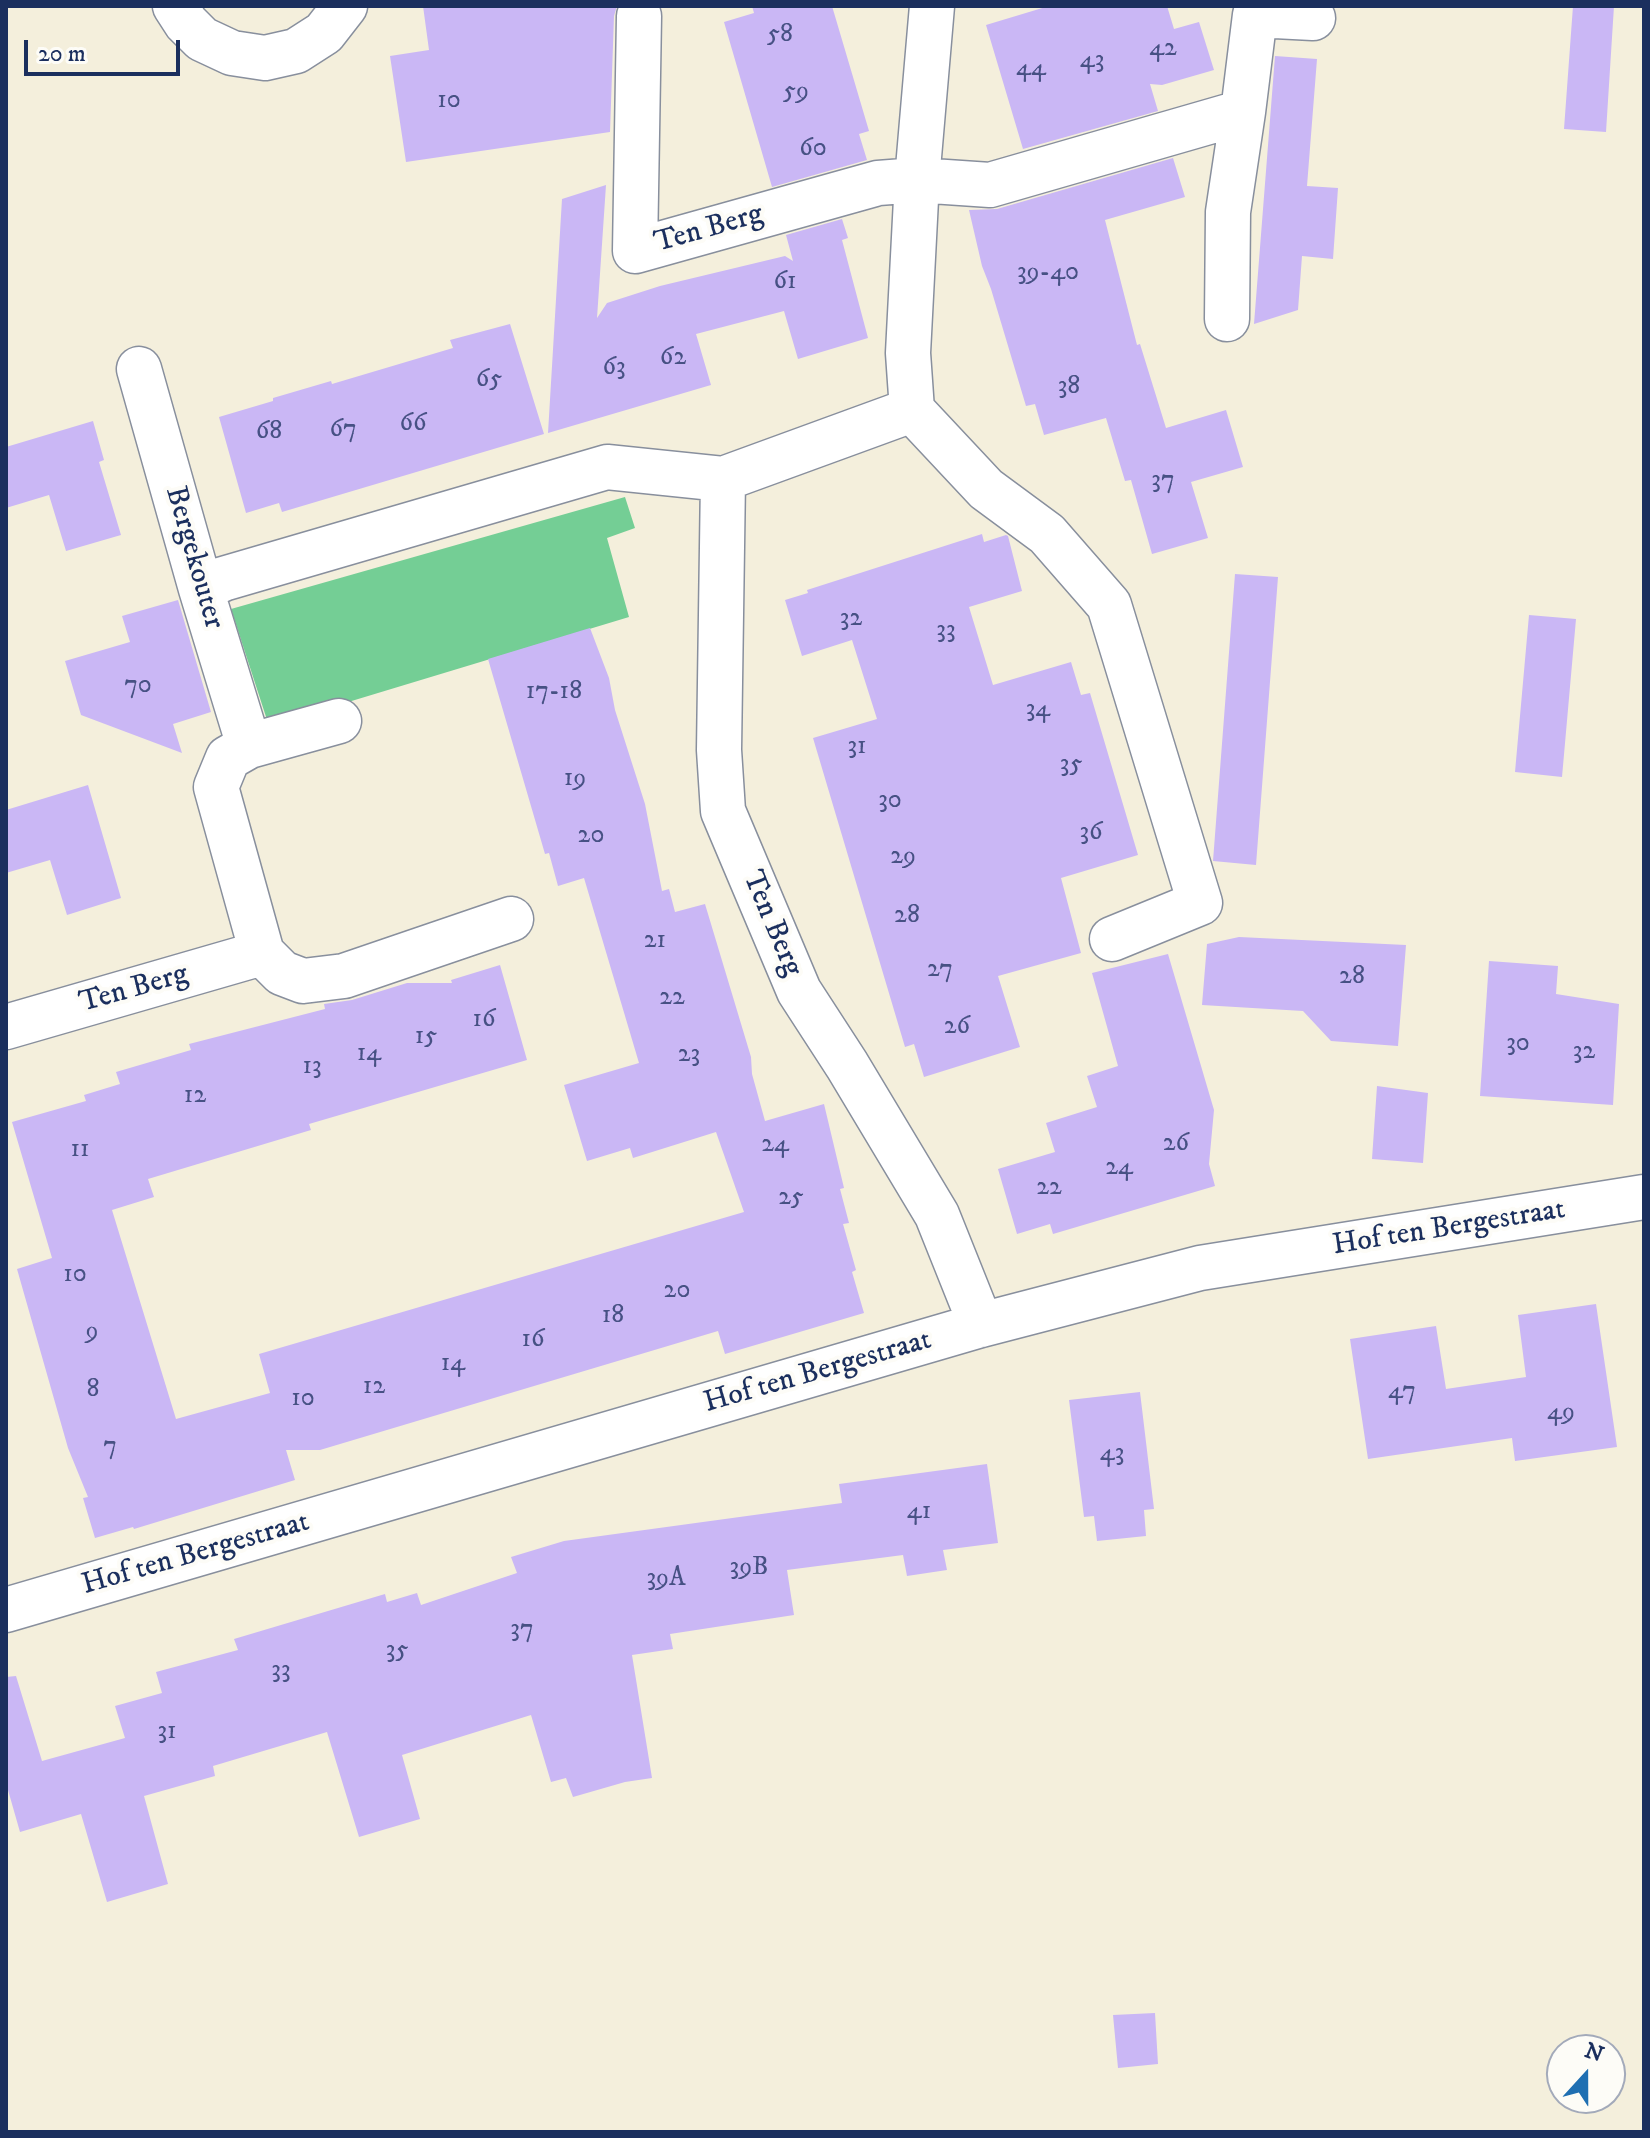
<!DOCTYPE html>
<html>
<head>
<meta charset="utf-8">
<style>
	body { margin:0 }
	#map { position:relative; width:1650px; height:2138px; overflow:hidden; background:#f4efdc; font-family:"IM FELL DW Pica",serif }
	canvas { display:block }
	.frame { position:absolute; inset:0; border:8px solid #1b2f5e; pointer-events:none }
	.north { position:absolute; left:1546px; top:2034px; width:80px; height:80px; box-sizing:border-box; background:#fdfcf7; border:2px solid #a3aaba; border-radius:50%; rotate:21deg; font-size:22px; font-weight:700; line-height:32px; text-align:center; color:#1b2f5e }
	.north::after { content:''; display:block; margin:auto; width:28px; height:36px; background:#1f6fb2; clip-path:polygon(50% 0,100% 100%,50% 72%,0 100%) }
	.scale { position:absolute; left:24px; top:40px; width:156px; height:36px; box-sizing:border-box; border:4px solid #1b2f5e; border-top:0; padding-left:10px; font-size:24px; line-height:28px; white-space:nowrap; color:#1b2f5e; -webkit-text-stroke:6px #fdfcf7; paint-order:stroke }
</style>
</head>
<body>
<div id="map">
<canvas width="1650" height="2138"></canvas>
<div class="frame"></div>
<div class="north">N</div>
<div class="scale">20 m</div>
</div>
<script>
const context = document.querySelector('canvas').getContext('2d');
context.lineJoin = 'round';
function fillPath(path, color) { context.fillStyle = color; context.fill(path, 'evenodd'); }
const poly = rows => new Path2D(rows.map(r => 'M' + r).join(''));
function stroke(path, color, width, dash) { context.strokeStyle = color; context.lineWidth = width; context.lineCap = dash ? 'butt' : 'round'; context.setLineDash(dash || []); context.stroke(path); }
function label(font, color, halo, rows, align = 'center') {
  context.font = font + ' "IM FELL DW Pica",serif'; context.lineWidth = 8; context.setLineDash([]); context.textBaseline = 'middle'; context.strokeStyle = halo; context.fillStyle = color; for (const [text, x, y, turn = 0] of rows) {
    context.save(); context.translate(x, y); context.rotate((+turn || 0) * Math.PI / 180); context.textAlign = isNaN(turn) ? turn : align; if (halo) context.strokeText(text, 0, 0); context.fillText(text, 0, 0); context.restore();
  }
}
fillPath(poly([
	[625,497,635,528,607,538,629,617,269,726,231,609]
]), '#74ce95');
fillPath(poly([
	[423,6,617,6,614,16,610,132,406,162,390,56,429,50],
	[752,6,832,6,869,131,859,134,867,160,772,187,724,22,754,13],
	[1049,6,1167,6,1174,29,1199,22,1214,70,1162,85,1150,84,1158,111,1023,149,986,25],
	[1573,6,1614,6,1606,132,1564,129],
	[1275,56,1317,59,1307,186,1338,188,1333,259,1302,256,1298,310,1254,324],
	[1173,158,1185,197,1105,220,1137,345,1140,344,1166,428,1226,410,1243,467,1191,482,1208,538,1152,554,1131,480,1125,481,1106,418,1044,435,1035,404,1026,406,991,289,982,266,969,210,997,209],
	[606,185,597,318,607,303,660,286,785,256,793,261,786,235,842,219,848,238,842,240,868,338,798,359,784,311,696,334,711,385,548,433,562,199],
	[510,324,544,434,282,512,279,503,246,513,219,417,273,401,273,398,331,381,332,384,453,348,450,340],
	[93,421,104,460,99,462,121,535,66,551,49,495,6,508,6,447],
	[982,534,984,542,1006,535,1008,536,1022,591,969,607,993,685,1071,662,1081,695,1090,693,1138,855,1061,878,1081,953,998,976,1020,1047,924,1077,914,1044,905,1047,813,738,877,719,852,640,802,656,785,600,808,593,807,590],
	[1235,574,1278,577,1256,865,1213,861],
	[178,600,211,712,173,724,182,753,81,715,65,661,130,642,122,616],
	[1529,615,1576,619,1562,777,1515,772],
	[590,628,609,678,615,710,645,804,662,891,669,889,675,912,705,904,751,1057,752,1074,765,1121,824,1104,844,1188,840,1189,849,1223,843,1224,856,1270,852,1272,864,1313,725,1354,718,1331,320,1450,286,1450,295,1480,134,1529,133,1527,95,1538,83,1498,88,1497,68,1448,17,1269,52,1258,12,1122,86,1101,84,1095,120,1084,116,1072,191,1050,189,1044,325,1009,324,1004,352,1000,407,983,452,983,451,980,500,965,527,1060,309,1124,311,1130,148,1179,154,1197,112,1210,176,1419,270,1393,259,1354,744,1212,716,1132,633,1158,630,1148,587,1161,564,1085,639,1063,584,878,558,886,549,853,545,854,488,659],
	[88,785,121,898,67,915,50,860,6,873,6,810],
	[1239,937,1406,945,1398,1046,1331,1041,1303,1011,1202,1005,1207,944],
	[1168,954,1214,1110,1209,1164,1215,1186,1053,1234,1050,1224,1017,1234,998,1169,1055,1152,1046,1123,1097,1107,1087,1076,1118,1066,1092,973],
	[1489,961,1558,966,1556,994,1619,1004,1613,1105,1480,1096],
	[1377,1086,1428,1093,1423,1163,1372,1159],
	[1596,1304,1617,1447,1515,1461,1512,1438,1368,1459,1350,1339,1436,1326,1446,1389,1526,1377,1518,1315],
	[1140,1392,1154,1509,1144,1510,1146,1536,1097,1541,1094,1516,1084,1517,1069,1400],
	[987,1464,998,1543,943,1550,947,1570,907,1576,903,1555,787,1570,794,1615,670,1634,673,1649,632,1655,652,1778,625,1782,573,1797,566,1778,551,1782,531,1715,402,1755,420,1819,359,1837,327,1732,213,1766,215,1776,144,1796,168,1884,107,1902,81,1814,20,1832,6,1783,6,1677,16,1676,42,1761,125,1738,115,1706,162,1693,156,1672,238,1650,234,1639,385,1594,387,1602,417,1593,421,1605,517,1573,511,1557,564,1541,842,1503,839,1484],
	[1155,2013,1158,2064,1118,2068,1113,2015]
]), '#cab7f5');
const minor = poly([
	[175,6,186,23,202,39,232,53,265,58,296,51,324,33,345,6],
	[639,16,635,251,878,183,917,180,990,185,1243,112,1255,15,1313,18],
	[1227,319,1228,212,1243,112],
	[139,369,201,589,249,746],
	[912,410,986,489,1047,534,1109,605,1200,903,1112,939],
	[723,479,719,750,723,811,799,991,847,1065,937,1215,981,1325],
	[201,589,223,579,607,467,723,479,912,410,908,353,917,180,932,6],
	[262,953,282,973,303,981,344,976,511,919],
	[6,1027,262,953,216,787,228,758,249,746,339,721],
	[6,1610,981,1325,1200,1268,1644,1197]
]);
stroke(minor, '#888f9d', 47);
stroke(minor, '#fff', 44);
label('26px', '#475184', null, [
	["58",780,36],
	["42",1163,50],
	["43",1092,62],
	["44",1031,70],
	["59",796,93],
	["10",449,102],
	["60",813,150],
	["39-40",1048,274],
	["61",785,283],
	["62",673,359],
	["63",614,369],
	["65",489,381],
	["38",1069,388],
	["66",413,425],
	["67",343,431],
	["68",269,433],
	["37",1163,482],
	["32",851,620],
	["33",946,632],
	["70",138,687],
	["17-18",554,693],
	["34",1038,711],
	["31",857,748],
	["35",1071,766],
	["19",575,780],
	["30",890,802],
	["36",1091,834],
	["20",591,837],
	["29",903,858],
	["28",907,917],
	["21",655,942],
	["27",940,971],
	["28",1352,978],
	["22",672,999],
	["16",484,1021],
	["26",957,1028],
	["15",426,1038],
	["30",1518,1045],
	["32",1584,1053],
	["14",369,1055],
	["23",689,1056],
	["13",312,1068],
	["12",195,1097],
	["26",1176,1145],
	["24",775,1146],
	["11",80,1151],
	["24",1119,1169],
	["22",1049,1189],
	["25",791,1199],
	["10",75,1276],
	["20",677,1292],
	["18",613,1317],
	["9",92,1333],
	["16",533,1341],
	["14",453,1365],
	["12",374,1388],
	["8",93,1391],
	["47",1402,1393],
	["10",303,1400],
	["49",1561,1414],
	["7",110,1448],
	["43",1112,1455],
	["41",919,1513],
	["39B",749,1569],
	["39A",666,1580],
	["37",522,1631],
	["35",397,1652],
	["33",281,1672],
	["31",167,1733]
]);
label('30px', '#1b2f5e', '#fdfcf7', [
	["Ten Berg",709,230,-16],
	["Bergekouter",193,558,74],
	["Ten Berg",771,924,67],
	["Ten Berg",134,990,-16],
	["Hof ten Bergestraat",1449,1229,-9],
	["Hof ten Bergestraat",818,1373,-16],
	["Hof ten Bergestraat",196,1555,-16]
]);
</script>
</body>
</html>
